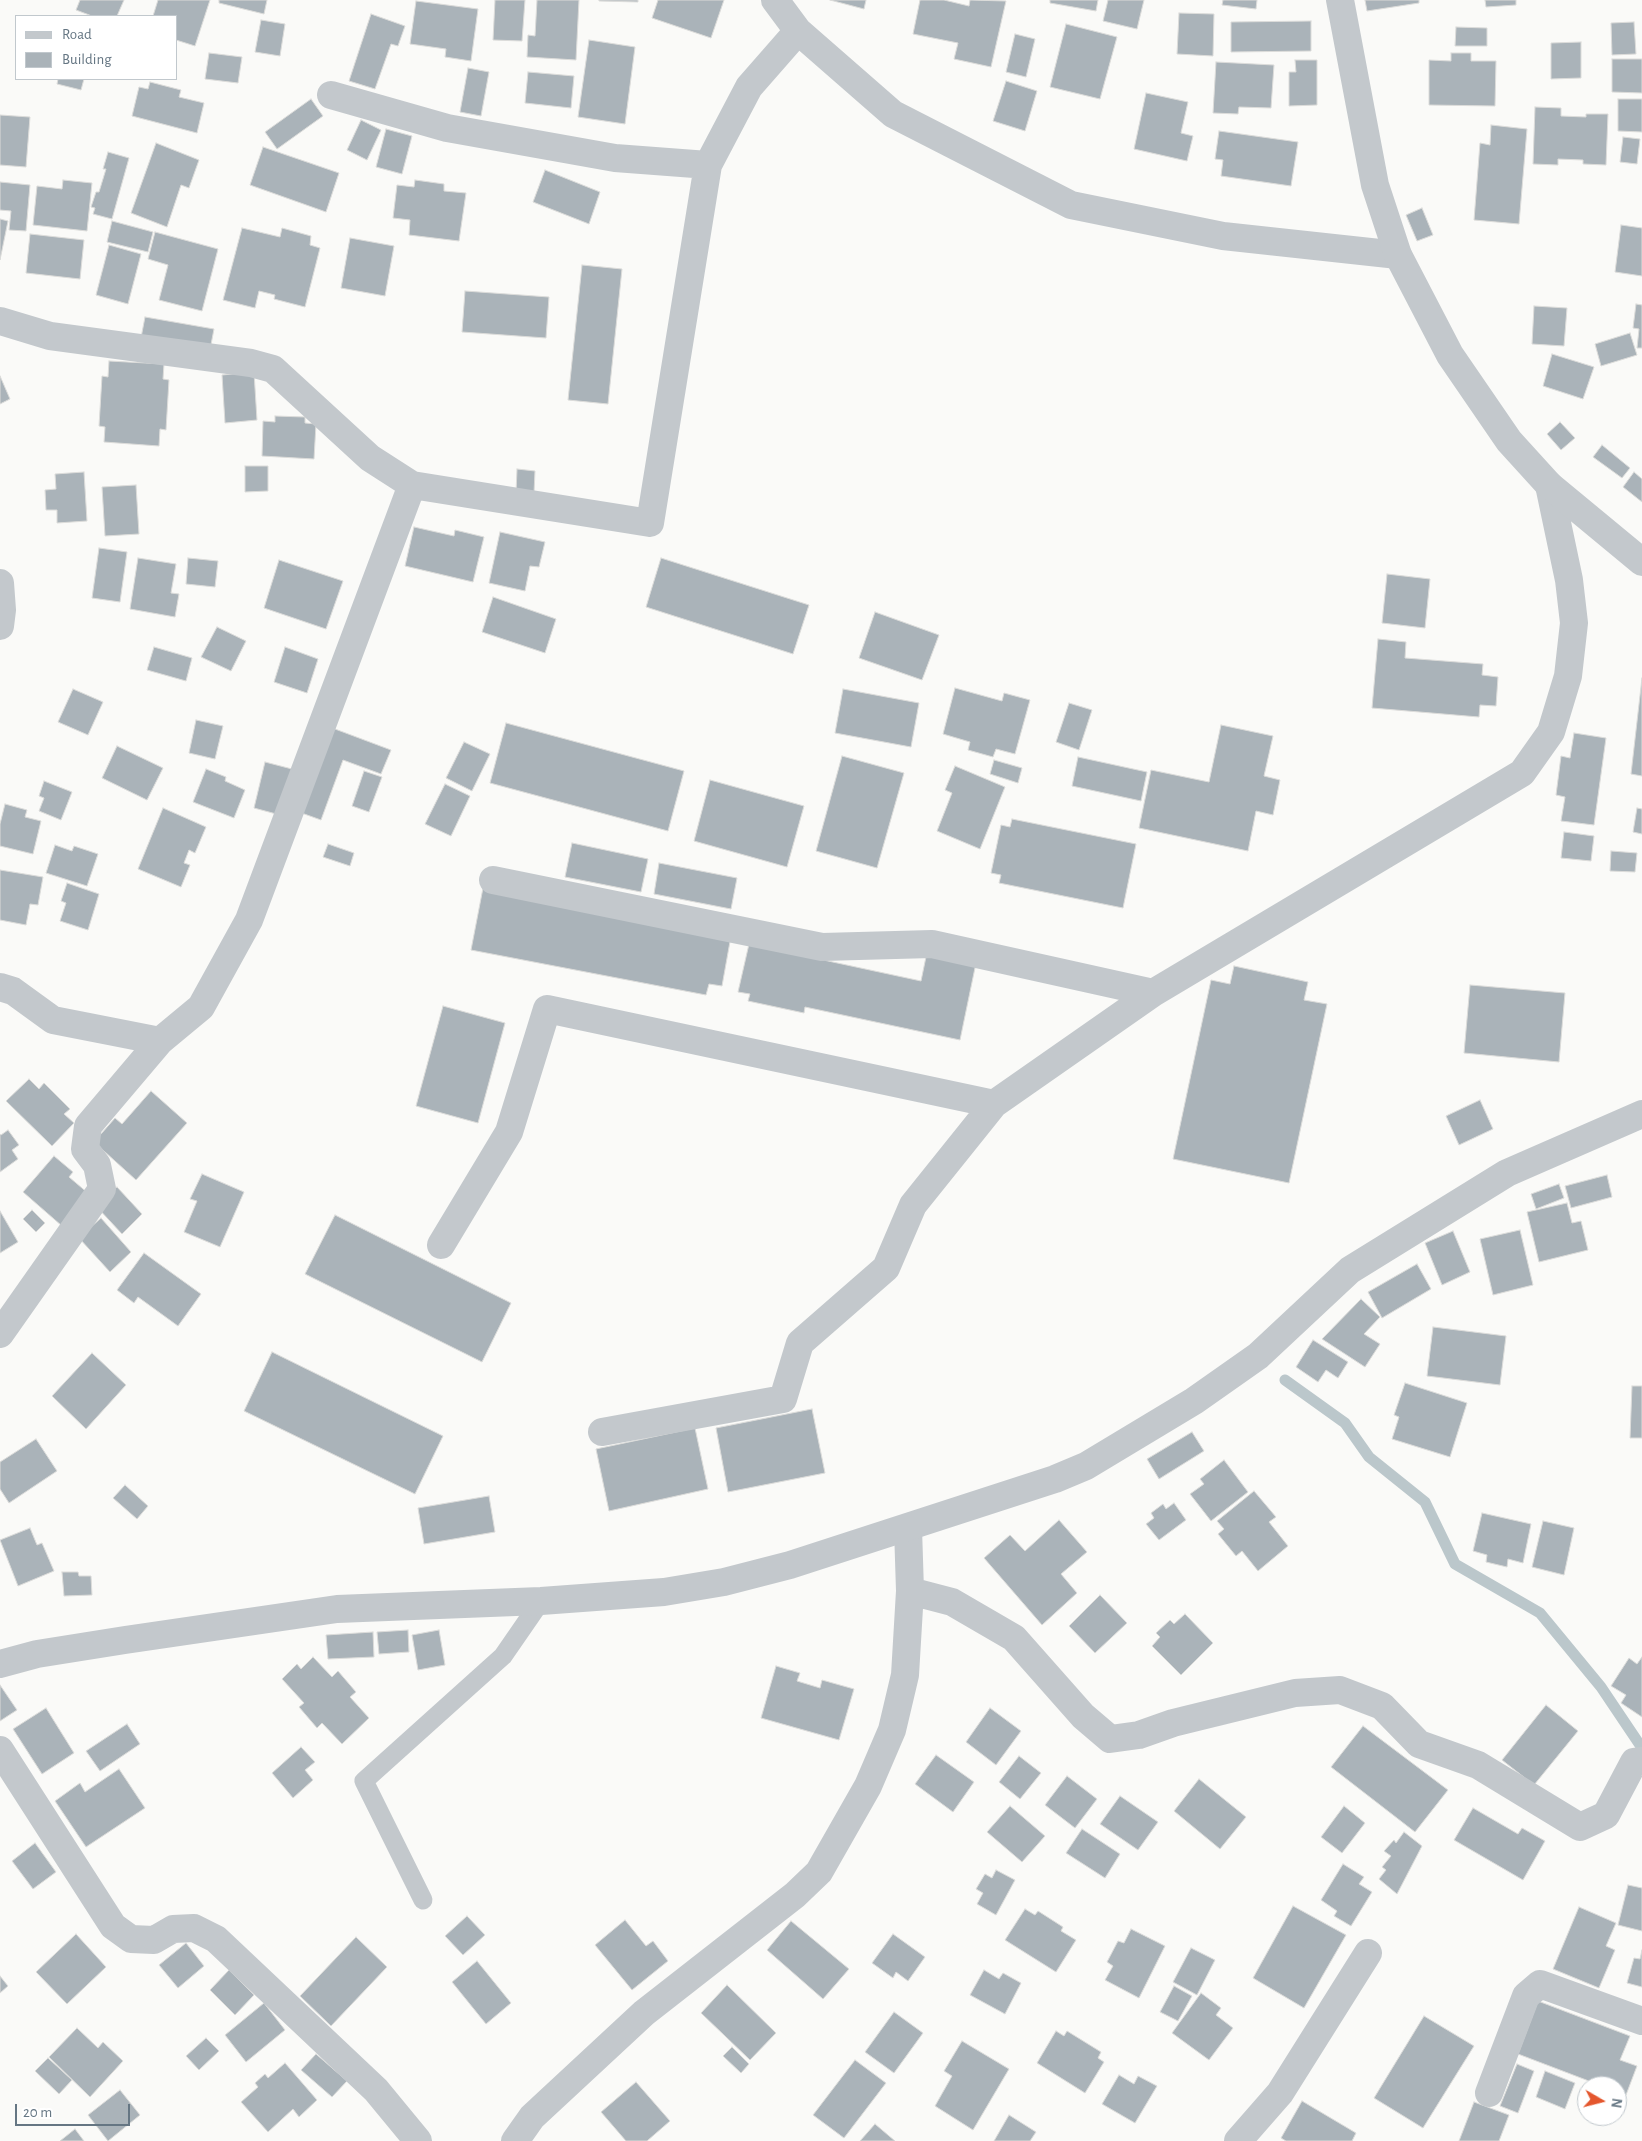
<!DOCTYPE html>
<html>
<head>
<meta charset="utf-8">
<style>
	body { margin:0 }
	#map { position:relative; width:1642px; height:2141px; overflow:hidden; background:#fafaf8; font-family:"Alegreya Sans",sans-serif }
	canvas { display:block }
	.legend { position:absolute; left:15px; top:15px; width:162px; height:65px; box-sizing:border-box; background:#fff; border:1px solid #c1c8cd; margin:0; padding:6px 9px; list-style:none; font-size:15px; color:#657683 }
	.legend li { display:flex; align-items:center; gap:10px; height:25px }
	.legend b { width:25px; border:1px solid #c1c8cd }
	.north { position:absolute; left:1577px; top:2076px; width:50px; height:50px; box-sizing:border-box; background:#fff; border:1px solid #c1c8cd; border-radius:50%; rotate:98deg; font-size:14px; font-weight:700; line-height:20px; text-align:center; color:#657683 }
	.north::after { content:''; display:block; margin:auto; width:18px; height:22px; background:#e4572e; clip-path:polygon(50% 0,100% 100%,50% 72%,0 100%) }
	.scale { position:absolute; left:15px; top:2104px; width:115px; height:22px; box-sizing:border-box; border:2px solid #657683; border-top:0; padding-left:6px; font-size:15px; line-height:18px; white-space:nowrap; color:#657683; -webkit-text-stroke:4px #fff; paint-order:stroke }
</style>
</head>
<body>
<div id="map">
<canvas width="1642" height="2141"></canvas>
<ul class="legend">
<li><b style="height:6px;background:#c3c8cc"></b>Road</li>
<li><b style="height:14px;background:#aab3b9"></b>Building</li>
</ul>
<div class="north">N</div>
<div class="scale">20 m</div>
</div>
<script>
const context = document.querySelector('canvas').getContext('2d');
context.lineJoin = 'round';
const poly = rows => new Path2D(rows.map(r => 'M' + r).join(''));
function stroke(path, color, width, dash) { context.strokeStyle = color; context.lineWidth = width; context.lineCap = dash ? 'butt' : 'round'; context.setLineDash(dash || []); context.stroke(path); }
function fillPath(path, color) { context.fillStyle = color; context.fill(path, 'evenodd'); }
stroke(poly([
	[1285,1380,1345,1423,1369,1457,1425,1502,1455,1564,1540,1613,1601,1687,1642,1748]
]), '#bbc7cb', 11);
const building = poly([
	[80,0,124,0,117,16,92,16,76,10,80,0],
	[158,0,210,0,195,46,176,40,176,16,153,16,158,0],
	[219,0,267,0,264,14,219,3,219,0],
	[495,0,525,0,522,41,493,40,495,0],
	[537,0,579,0,576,60,527,57,528,35,535,36,537,0],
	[599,0,638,0,638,2,599,1,599,0],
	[658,0,724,0,711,38,652,18,658,0],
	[830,0,866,0,864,9,830,0],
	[920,0,944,0,969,6,970,0,1006,1,991,67,954,59,958,43,913,34,920,0],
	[1050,0,1098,0,1096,11,1050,3,1050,0],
	[1108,0,1144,0,1137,29,1103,21,1108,0],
	[1223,0,1257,0,1256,9,1222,5,1223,0],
	[1365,0,1419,0,1419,3,1367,11,1365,0],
	[1485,0,1516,0,1516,5,1486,7,1485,0],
	[416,1,478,9,471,61,445,57,446,49,410,44,416,1],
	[1179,13,1214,14,1213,56,1177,54,1179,13],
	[371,14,405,26,398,46,391,44,375,89,349,81,371,14],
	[261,20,285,24,280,56,255,52,261,20],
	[1311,21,1311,51,1231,52,1231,22,1311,21],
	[1634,22,1636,54,1612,55,1611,23,1634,22],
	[1066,24,1117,37,1100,99,1050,87,1066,24],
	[1456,27,1487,28,1487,46,1455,46,1456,27],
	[1015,34,1035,39,1026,77,1006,72,1015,34],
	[589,40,635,47,625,124,578,117,589,40],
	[1581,42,1581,78,1551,79,1551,43,1581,42],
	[209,53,242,57,238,83,205,79,209,53],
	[1451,53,1471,53,1471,61,1496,61,1495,106,1429,105,1429,60,1451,61,1451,53],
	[1612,59,1642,59,1642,93,1612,92,1612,59],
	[1295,60,1317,60,1317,105,1289,106,1289,72,1296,72,1295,60],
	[1216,62,1274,65,1271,108,1239,107,1238,114,1213,113,1216,62],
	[468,68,489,72,481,116,460,112,468,68],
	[528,72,574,76,571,108,525,103,528,72],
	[58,79,84,79,81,90,57,84,58,79],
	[1006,81,1037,91,1025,131,993,121,1006,81],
	[150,82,181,90,179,97,204,103,197,133,132,116,139,87,148,89,150,82],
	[1146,93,1188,102,1181,133,1193,136,1187,161,1134,149,1146,93],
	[311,99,323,116,277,149,265,132,311,99],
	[1618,99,1642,99,1642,132,1618,131,1618,99],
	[1535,107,1561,108,1561,116,1586,117,1586,114,1608,114,1606,165,1583,164,1583,160,1558,159,1558,165,1533,164,1535,107],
	[0,115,30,117,26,167,0,165,0,115],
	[361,120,381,130,367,160,347,150,361,120],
	[1491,125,1527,129,1519,224,1474,220,1480,143,1490,145,1491,125],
	[386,129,412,136,402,174,376,167,386,129],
	[1219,131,1298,142,1291,186,1221,176,1223,160,1215,159,1219,131],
	[1623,137,1640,139,1637,164,1620,162,1623,137],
	[156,143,199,160,189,188,181,185,167,227,131,213,156,143],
	[263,147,339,173,326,212,250,185,263,147],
	[108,152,129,158,112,219,93,214,95,208,91,207,96,192,99,192,106,169,103,169,108,152],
	[545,170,600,192,589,224,533,202,545,170],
	[63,180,92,183,87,231,33,225,37,186,62,189,63,180],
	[415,180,444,184,444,191,466,193,459,241,409,235,410,220,393,218,397,185,414,187,415,180],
	[0,182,30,185,26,231,9,230,11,211,0,210,0,182],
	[1422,208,1433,235,1417,241,1406,215,1422,208],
	[0,219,8,221,0,260,0,219],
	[112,221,153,232,148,252,107,242,112,221],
	[1621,225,1642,228,1642,276,1615,272,1621,225],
	[242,228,280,237,282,228,311,236,310,245,320,248,305,307,274,299,275,295,259,291,255,308,223,300,242,228],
	[155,232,218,249,202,311,159,300,168,265,148,259,155,232],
	[30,234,84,240,80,279,26,273,30,234],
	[350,238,394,246,385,296,341,288,350,238],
	[109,245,141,254,128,304,96,295,109,245],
	[582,265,622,269,608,404,568,400,582,265],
	[465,291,549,297,546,338,462,332,465,291],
	[1636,304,1642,305,1642,348,1637,348,1639,329,1633,328,1636,304],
	[1534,306,1567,308,1564,346,1532,344,1534,306],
	[145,317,214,329,209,355,140,343,145,317],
	[1630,333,1637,355,1601,366,1595,344,1630,333],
	[1552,354,1594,367,1583,399,1543,386,1552,354],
	[109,361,164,364,163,379,169,380,166,430,160,429,159,446,104,442,105,427,99,426,102,376,108,377,109,361],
	[254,372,257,420,225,423,222,375,254,372],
	[0,376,10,399,0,404,0,376],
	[275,416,305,417,305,423,316,424,314,459,262,456,263,421,275,422,275,416],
	[1560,422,1575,438,1561,450,1547,434,1560,422],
	[1602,445,1630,468,1622,478,1593,457,1602,445],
	[245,466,268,466,268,491,245,492,245,466],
	[517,469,535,471,534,493,516,493,517,469],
	[84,472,87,521,57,523,57,510,46,510,45,490,56,489,55,474,84,472],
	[1634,472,1642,479,1642,502,1623,487,1634,472],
	[136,485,139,534,105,536,102,487,136,485],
	[414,527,454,536,455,530,484,537,473,582,405,566,414,527],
	[500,532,545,542,539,567,530,566,525,591,489,583,500,532],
	[99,548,127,552,120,602,92,598,99,548],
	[138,558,176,564,171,593,179,594,175,617,130,609,138,558],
	[188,558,218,561,215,587,186,584,188,558],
	[661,558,809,605,793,654,646,607,661,558],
	[279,560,343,581,326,629,264,608,279,560],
	[1387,574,1430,579,1425,628,1382,623,1387,574],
	[493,597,556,619,545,653,482,632,493,597],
	[875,612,939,635,922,680,859,658,875,612],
	[217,627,246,641,231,671,201,657,217,627],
	[1378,639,1406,642,1405,658,1483,664,1482,675,1498,677,1496,706,1480,705,1479,717,1372,708,1378,639],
	[154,647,192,658,186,681,147,670,154,647],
	[285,647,318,659,307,693,274,682,285,647],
	[1642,678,1642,776,1631,774,1642,678],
	[955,688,1002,701,1004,693,1030,700,1015,754,996,749,993,757,968,750,970,742,943,734,955,688],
	[73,689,103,702,88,735,58,722,73,689],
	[843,689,919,703,911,747,835,733,843,689],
	[1069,703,1092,710,1079,750,1056,742,1069,703],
	[196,720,223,726,215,759,189,753,196,720],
	[506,723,684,771,668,831,490,783,506,723],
	[1221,725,1273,736,1264,776,1280,780,1273,815,1256,811,1248,851,1139,828,1151,770,1209,782,1221,725],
	[327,726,391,750,381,774,343,760,321,820,296,811,327,726],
	[1574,733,1606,738,1594,825,1561,821,1565,797,1556,795,1561,756,1570,758,1574,733],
	[464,742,490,754,472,791,446,778,464,742],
	[117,746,163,768,147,800,102,778,117,746],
	[842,756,904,773,877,868,816,851,842,756],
	[1078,757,1147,772,1141,801,1072,786,1078,757],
	[994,760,1022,768,1018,783,990,774,994,760],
	[265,762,292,769,280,815,254,808,265,762],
	[955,766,1005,787,980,849,937,831,952,793,945,790,955,766],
	[206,769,226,777,225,781,245,790,234,818,193,802,206,769],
	[364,771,382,777,369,812,352,806,364,771],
	[710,780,804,806,787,867,694,841,710,780],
	[44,781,72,792,61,820,39,811,44,798,39,796,44,781],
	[445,784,470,796,451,836,425,824,445,784],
	[5,804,27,810,25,817,41,821,33,854,0,846,0,824,5,804],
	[163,808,206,827,195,853,189,850,184,863,190,865,181,887,138,869,163,808],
	[1637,808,1642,809,1642,834,1633,832,1637,808],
	[1012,819,1136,844,1123,908,999,883,1001,875,991,873,1001,825,1010,827,1012,819],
	[1564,832,1594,836,1591,861,1561,858,1564,832],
	[572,843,648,859,641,892,565,877,572,843],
	[328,844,354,853,350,866,323,857,328,844],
	[55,845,72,851,74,846,98,854,87,886,46,873,55,845],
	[1611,851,1637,853,1635,872,1610,871,1611,851],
	[659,863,737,878,731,909,654,894,659,863],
	[0,870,43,877,38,905,30,904,26,925,0,920,0,870],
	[67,883,99,894,88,930,60,921,66,903,61,901,67,883],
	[483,888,731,936,722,986,709,984,706,995,471,950,483,888],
	[749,944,921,981,927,952,976,963,960,1040,805,1007,804,1013,748,1001,750,994,738,992,749,944],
	[1234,966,1308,982,1304,1000,1327,1004,1289,1183,1173,1159,1211,980,1230,984,1234,966],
	[1470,985,1565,993,1559,1062,1464,1053,1470,985],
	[443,1006,505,1023,478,1123,416,1106,443,1006],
	[29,1079,39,1089,44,1083,70,1109,64,1114,74,1123,52,1146,6,1101,29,1079],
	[151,1091,187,1123,136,1180,94,1142,115,1118,122,1124,151,1091],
	[1480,1100,1493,1129,1459,1145,1446,1116,1480,1100],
	[8,1130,19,1145,12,1150,18,1159,0,1172,0,1134,1,1135,8,1130],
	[54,1156,73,1172,69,1177,89,1194,62,1226,23,1192,54,1156],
	[202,1174,244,1192,220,1247,184,1232,197,1201,190,1199,202,1174],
	[1607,1175,1612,1197,1571,1208,1565,1186,1607,1175],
	[1559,1184,1564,1198,1536,1209,1531,1194,1559,1184],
	[117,1187,142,1214,122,1234,96,1206,117,1187],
	[1567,1203,1572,1223,1581,1221,1588,1250,1539,1262,1527,1212,1567,1203],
	[32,1210,45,1223,36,1232,23,1219,32,1210],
	[0,1211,18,1242,0,1253,0,1211],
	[335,1215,511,1303,482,1362,305,1274,335,1215],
	[101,1218,131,1252,110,1272,79,1238,101,1218],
	[1520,1230,1533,1285,1493,1295,1480,1239,1520,1230],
	[1453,1231,1470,1272,1442,1285,1425,1243,1453,1231],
	[144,1253,201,1294,178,1326,138,1297,134,1303,117,1290,144,1253],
	[1417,1264,1431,1289,1382,1318,1368,1292,1417,1264],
	[1361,1299,1380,1317,1364,1334,1380,1344,1365,1367,1322,1339,1361,1299],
	[1433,1327,1506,1336,1500,1385,1427,1376,1433,1327],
	[1313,1340,1348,1362,1338,1378,1326,1370,1318,1382,1296,1367,1313,1340],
	[272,1352,443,1436,415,1494,244,1411,272,1352],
	[92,1353,126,1385,86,1429,52,1396,92,1353],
	[1405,1383,1467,1403,1450,1457,1392,1439,1399,1417,1394,1415,1405,1383],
	[1632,1386,1642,1386,1642,1438,1630,1438,1632,1386],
	[812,1409,825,1473,728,1492,716,1428,812,1409],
	[695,1428,708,1489,609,1511,596,1449,695,1428],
	[1192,1432,1204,1451,1159,1479,1147,1459,1192,1432],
	[36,1439,57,1471,9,1503,0,1489,0,1462,36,1439],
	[1224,1460,1248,1492,1211,1521,1190,1494,1204,1484,1200,1479,1224,1460],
	[125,1485,148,1506,137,1519,113,1498,125,1485],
	[1254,1491,1276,1517,1269,1522,1288,1546,1258,1571,1242,1551,1236,1556,1218,1534,1224,1529,1217,1521,1254,1491],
	[489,1496,495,1532,424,1544,418,1508,489,1496],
	[1174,1503,1186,1520,1159,1540,1146,1524,1154,1518,1151,1513,1163,1504,1166,1509,1174,1503],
	[1482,1513,1531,1524,1523,1563,1508,1559,1507,1567,1486,1562,1487,1555,1473,1551,1482,1513],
	[1059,1520,1087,1552,1061,1574,1077,1593,1042,1625,984,1558,1010,1535,1025,1551,1059,1520],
	[1543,1521,1574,1528,1564,1575,1532,1567,1543,1521],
	[30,1528,37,1545,42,1543,54,1571,18,1586,0,1540,30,1528],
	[62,1572,78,1572,79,1576,91,1576,92,1595,64,1596,62,1572],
	[1100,1595,1127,1623,1095,1653,1069,1626,1100,1595],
	[1185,1614,1213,1643,1181,1675,1152,1646,1160,1637,1156,1633,1170,1620,1174,1624,1185,1614],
	[408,1630,409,1652,379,1654,377,1632,408,1630],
	[439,1630,445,1665,418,1670,412,1635,439,1630],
	[373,1632,374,1657,328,1659,326,1635,373,1632],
	[313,1657,332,1677,338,1671,356,1692,350,1697,369,1718,342,1744,322,1723,317,1728,299,1707,304,1703,282,1679,297,1664,301,1669,313,1657],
	[1642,1657,1642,1717,1621,1703,1626,1695,1611,1686,1629,1658,1637,1664,1642,1657],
	[776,1666,800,1673,797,1681,820,1688,822,1680,854,1689,839,1740,761,1718,776,1666],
	[0,1685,17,1710,0,1721,0,1685],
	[1546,1705,1578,1731,1534,1785,1502,1760,1546,1705],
	[46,1708,74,1753,42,1774,13,1729,46,1708],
	[990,1708,1021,1731,996,1765,966,1742,990,1708],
	[127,1724,140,1744,100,1771,86,1751,127,1724],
	[1363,1726,1448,1790,1415,1832,1331,1767,1363,1726],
	[301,1747,315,1762,305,1770,313,1780,293,1798,272,1773,301,1747],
	[936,1755,974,1782,953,1812,915,1784,936,1755],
	[1019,1756,1041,1773,1020,1799,999,1782,1019,1756],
	[119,1769,145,1808,86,1847,55,1801,80,1783,85,1792,119,1769],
	[1067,1776,1097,1799,1075,1828,1045,1805,1067,1776],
	[1199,1779,1246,1817,1220,1849,1174,1811,1199,1779],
	[1120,1796,1158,1822,1138,1850,1100,1824,1120,1796],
	[1010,1806,1045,1836,1022,1862,987,1832,1010,1806],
	[1344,1806,1365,1823,1342,1853,1321,1837,1344,1806],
	[1473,1808,1518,1834,1522,1828,1545,1841,1523,1880,1454,1840,1473,1808],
	[1082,1829,1120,1854,1105,1878,1066,1853,1082,1829],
	[1404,1832,1422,1846,1397,1894,1379,1879,1386,1870,1382,1867,1391,1856,1384,1851,1394,1840,1396,1843,1404,1832],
	[35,1843,56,1872,33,1889,12,1861,35,1843],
	[1343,1864,1364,1877,1359,1884,1372,1892,1351,1926,1334,1916,1337,1911,1321,1900,1343,1864],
	[996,1870,1015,1880,996,1915,977,1904,983,1893,976,1889,985,1874,992,1878,996,1870],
	[1628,1885,1642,1888,1642,1931,1618,1925,1628,1885],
	[1293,1906,1346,1935,1304,2008,1253,1978,1293,1906],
	[1579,1907,1616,1923,1606,1946,1615,1950,1599,1988,1553,1969,1579,1907],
	[1025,1909,1035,1915,1038,1911,1063,1927,1061,1931,1076,1940,1056,1972,1005,1940,1025,1909],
	[467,1916,485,1935,463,1955,445,1936,467,1916],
	[625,1920,646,1946,653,1941,668,1961,632,1990,595,1945,625,1920],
	[791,1921,849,1969,823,1999,767,1950,791,1921],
	[1131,1929,1165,1946,1139,1998,1105,1980,1113,1966,1107,1962,1118,1941,1124,1943,1131,1929],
	[76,1934,106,1967,67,2004,36,1972,76,1934],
	[893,1934,925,1957,908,1981,896,1972,893,1978,872,1963,893,1934],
	[356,1937,387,1967,331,2026,300,1996,356,1937],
	[186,1943,204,1966,178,1988,159,1965,186,1943],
	[1191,1948,1215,1960,1197,1995,1173,1982,1191,1948],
	[1642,1950,1642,1987,1627,1983,1634,1958,1640,1959,1642,1950],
	[477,1961,511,2003,486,2024,452,1982,477,1961],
	[229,1970,254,1995,235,2015,210,1990,229,1970],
	[984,1970,999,1979,1003,1973,1021,1983,1005,2014,970,1995,984,1970],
	[0,1976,8,1986,0,1993,0,1976],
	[727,1985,776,2033,750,2060,701,2013,727,1985],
	[1174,1986,1192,1996,1178,2021,1160,2012,1174,1986],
	[1201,1993,1221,2008,1216,2015,1233,2028,1209,2060,1172,2033,1201,1993],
	[1538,2001,1630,2036,1620,2060,1637,2066,1626,2095,1617,2092,1617,2086,1602,2086,1518,2054,1538,2001],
	[264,2003,285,2030,246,2062,225,2035,264,2003],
	[894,2012,923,2033,894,2073,865,2052,894,2012],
	[1424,2016,1474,2046,1423,2128,1374,2098,1424,2016],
	[77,2028,98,2048,103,2042,123,2061,90,2097,49,2057,77,2028],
	[1056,2031,1064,2036,1067,2031,1101,2052,1098,2058,1104,2062,1085,2093,1037,2063,1056,2031],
	[206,2038,219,2051,199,2070,186,2056,206,2038],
	[962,2041,1009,2069,973,2130,935,2106,952,2076,944,2071,962,2041],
	[732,2047,749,2064,741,2073,723,2056,732,2047],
	[316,2054,347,2081,332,2097,301,2070,316,2054],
	[48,2058,72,2080,59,2094,35,2071,48,2058],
	[855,2060,886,2083,844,2138,813,2115,855,2060],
	[285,2063,317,2100,299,2117,293,2109,268,2132,241,2102,258,2087,255,2083,265,2074,268,2078,285,2063],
	[1517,2064,1534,2071,1518,2113,1500,2106,1517,2064],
	[1545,2071,1575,2083,1565,2109,1536,2097,1545,2071],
	[1119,2075,1134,2084,1138,2076,1157,2086,1135,2123,1102,2104,1119,2075],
	[636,2082,670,2121,647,2141,626,2141,601,2112,636,2082],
	[120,2090,140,2115,108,2141,88,2115,120,2090],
	[1302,2101,1356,2133,1352,2141,1286,2141,1281,2138,1302,2101],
	[1474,2102,1509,2115,1499,2141,1459,2141,1474,2102],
	[1009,2115,1036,2132,1030,2141,994,2141,1009,2115],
	[875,2124,895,2141,860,2141,875,2124],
	[75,2129,84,2141,60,2141,75,2129]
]);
fillPath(building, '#aab3b9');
stroke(building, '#dcdcda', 1);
stroke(poly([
	[423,1900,364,1781,503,1656,541,1601]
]), '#c3c8cc', 19);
stroke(poly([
	[775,0,798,31,893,114,1071,205,1223,236,1398,255],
	[331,95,447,128,615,158,708,165],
	[0,321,50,336,251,363,273,369,370,458,412,485,650,523,708,165,749,87,798,31],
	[0,583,2,610,0,626],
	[493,880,822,947,932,944,1153,993],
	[0,987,13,991,53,1020,160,1041,201,1007,249,920,412,485],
	[441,1245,509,1132,547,1009,994,1104,1153,993,1522,773,1551,732,1568,676,1574,623,1569,580,1549,485],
	[0,1334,102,1189,97,1165,85,1149,88,1126,160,1041],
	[602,1432,783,1399,800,1343,886,1268,913,1205,994,1104],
	[910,1591,952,1602,1014,1638,1083,1716,1110,1739,1139,1735,1173,1723,1295,1693,1340,1690,1382,1706,1419,1744,1478,1765,1580,1827,1606,1815,1634,1762,1642,1761],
	[0,1750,113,1926,131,1939,154,1940,173,1929,194,1928,216,1939,376,2090,418,2141],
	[1489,2093,1526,1996,1540,1984,1642,2021],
	[515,2141,532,2117,644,2013,795,1895,819,1872,868,1786,892,1730,905,1675,910,1591,908,1528],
	[1238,2141,1280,2093,1368,1953]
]), '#c3c8cc', 28);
stroke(poly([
	[1340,0,1375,185,1398,255,1450,355,1509,441,1549,485,1642,562],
	[0,1664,37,1654,125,1640,337,1609,541,1601,664,1592,724,1582,790,1565,1055,1479,1086,1466,1194,1401,1258,1356,1350,1270,1507,1173,1642,1114]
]), '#c3c8cc', 28);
</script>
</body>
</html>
